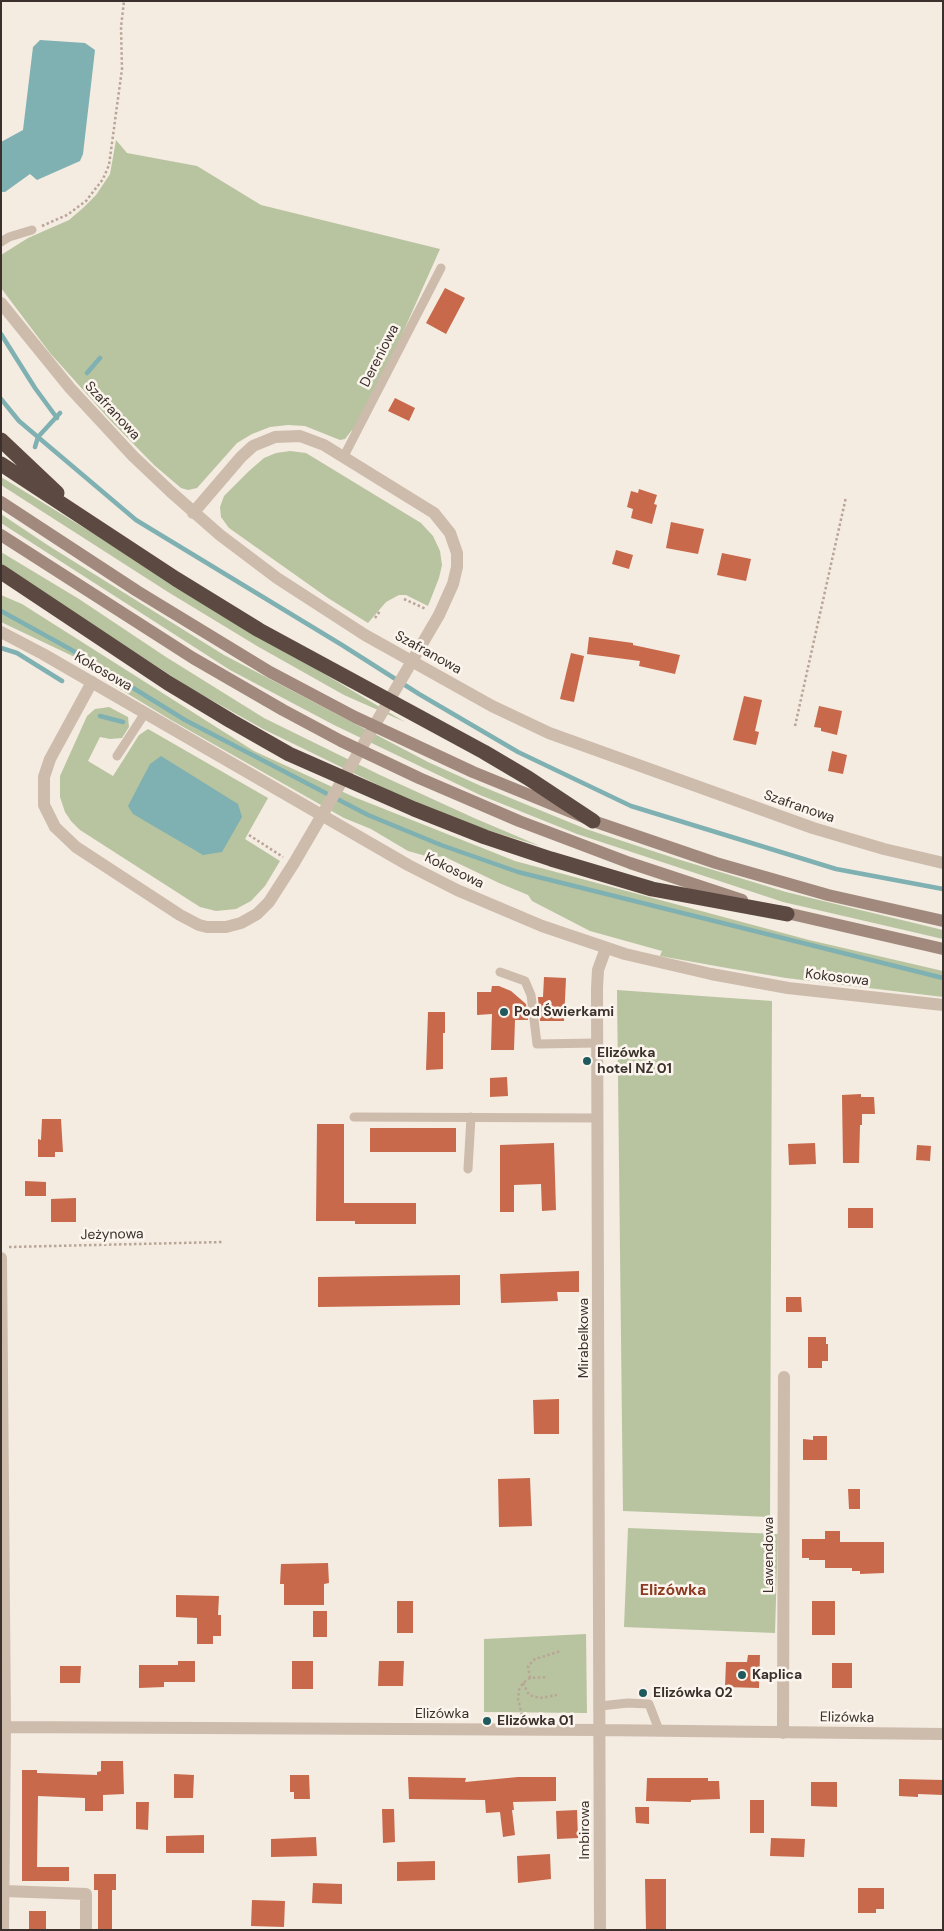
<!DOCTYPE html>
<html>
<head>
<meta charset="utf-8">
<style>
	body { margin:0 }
	#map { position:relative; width:944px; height:1931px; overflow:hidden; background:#f4ebe1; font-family:"DM Sans",sans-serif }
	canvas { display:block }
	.frame { position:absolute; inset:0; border:2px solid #3b302b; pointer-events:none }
</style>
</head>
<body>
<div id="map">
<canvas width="944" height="1931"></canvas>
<div class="frame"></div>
</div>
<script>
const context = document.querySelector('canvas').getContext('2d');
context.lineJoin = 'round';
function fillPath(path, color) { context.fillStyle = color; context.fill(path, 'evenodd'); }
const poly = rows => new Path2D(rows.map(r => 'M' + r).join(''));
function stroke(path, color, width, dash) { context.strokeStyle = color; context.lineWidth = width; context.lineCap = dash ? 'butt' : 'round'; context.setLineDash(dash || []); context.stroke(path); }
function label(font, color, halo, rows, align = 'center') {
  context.font = font + ' "DM Sans",sans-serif'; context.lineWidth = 5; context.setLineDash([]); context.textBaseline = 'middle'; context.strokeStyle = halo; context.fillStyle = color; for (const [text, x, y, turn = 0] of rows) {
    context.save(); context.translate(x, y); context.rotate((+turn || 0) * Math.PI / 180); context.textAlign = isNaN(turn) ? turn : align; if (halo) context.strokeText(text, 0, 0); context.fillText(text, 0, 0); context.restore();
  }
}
fillPath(poly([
	[116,140,127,153,197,166,261,205,440,249,356,438,352,430,345,439,340,440,305,426,288,425,270,427,252,434,237,443,197,488,188,490,181,488,154,465,111,421,50,353,1,288,1,255,28,238,69,220,83,208,96,195,110,174],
	[290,451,306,453,421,523,433,536,440,551,442,565,439,578,428,606,406,595,399,595,386,602,368,623,328,598,229,528,221,517,220,507,224,496,249,471,264,458,276,453],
	[1,477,269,641,405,722,344,695,257,646,168,592,1,485],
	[1,514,49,546,224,655,428,762,481,786,586,829,674,858,786,892,943,930,943,939,783,902,577,834,480,795,334,725,230,670,1,523],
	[1,552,79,599,166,657,264,718,380,775,474,818,540,846,477,827,417,804,263,729,190,688,1,565],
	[1,595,22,604,254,751,354,797,515,861,809,940,943,971,943,997,786,978,727,968,660,956,662,951,590,931,532,901,528,895,499,883,443,856,433,858,408,851,371,829,344,818,171,720,115,686,83,661,1,622],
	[109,707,128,717,129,727,122,738,110,739,100,737,88,761,113,776,139,735,148,729,268,798,245,839,280,861,265,886,251,901,236,909,216,911,200,907,80,830,71,821,65,812,60,797,60,776,87,716,95,709],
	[617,990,772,1001,770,1517,623,1511],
	[628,1528,778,1534,775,1633,624,1627],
	[586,1634,587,1713,484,1712,484,1639]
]), '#b8c4a0');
fillPath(poly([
	[40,40,85,43,95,50,83,154,80,161,37,180,30,174,5,192,1,192,1,142,23,130,33,47],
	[161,756,238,804,242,817,222,852,203,855,133,814,128,806,150,764]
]), '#7fb0b2');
stroke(poly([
	[1,334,35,388,57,418],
	[87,373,100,358],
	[1,399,19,421,136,520,342,645,419,694,518,752,631,806,836,869,943,889],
	[35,447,38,437,60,413],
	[1,611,70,649,185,720,368,815,441,845,518,872,943,978],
	[1,648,17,653,62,681],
	[100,716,123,722]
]), '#7fb0b2', 4.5);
fillPath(poly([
	[445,288,465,298,446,334,426,323],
	[395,398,415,408,409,421,388,411],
	[639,489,657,495,654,504,657,505,652,524,631,518,633,509,627,507,631,491,638,493],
	[671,522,704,529,698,554,666,548],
	[616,550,633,555,629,569,612,564],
	[722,553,751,559,746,581,717,575],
	[589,637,633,643,633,645,680,655,675,674,639,666,640,661,587,654],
	[571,653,584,656,574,702,560,699],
	[744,696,762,700,755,731,759,732,756,745,733,740],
	[819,706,842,711,837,735,821,731,821,728,814,727],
	[832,751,847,755,843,774,828,771],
	[544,977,566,978,564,1021,540,1021,538,997,543,997],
	[492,986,499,986,511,991,526,1004,528,1020,515,1020,514,1050,491,1050,492,1014,477,1015,477,992,491,992],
	[428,1012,445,1012,445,1033,443,1033,443,1069,426,1070],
	[507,1077,508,1096,490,1097,490,1078],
	[861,1094,861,1097,874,1097,875,1114,862,1114,862,1125,860,1125,859,1163,843,1163,842,1095],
	[42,1119,61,1119,63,1152,55,1152,55,1157,38,1157,38,1139,41,1140],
	[317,1124,344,1124,344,1203,416,1203,416,1224,355,1224,355,1221,316,1221],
	[370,1128,456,1128,456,1152,370,1152],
	[554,1143,556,1210,542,1211,541,1184,514,1185,514,1212,500,1212,500,1145],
	[815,1143,816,1164,789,1165,788,1144],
	[917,1145,931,1146,930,1161,916,1160],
	[25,1181,46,1182,46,1196,25,1196],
	[76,1198,76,1222,51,1222,51,1199],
	[848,1208,873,1208,873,1228,848,1228],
	[579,1271,579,1292,557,1292,558,1301,501,1303,500,1274],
	[460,1275,460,1305,318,1307,318,1277],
	[786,1297,801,1297,802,1312,786,1312],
	[808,1337,826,1337,826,1344,828,1344,828,1361,822,1361,822,1368,808,1368],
	[559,1399,559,1434,534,1434,533,1400],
	[813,1436,827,1436,827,1460,803,1460,803,1439,813,1440],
	[530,1478,532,1526,499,1527,498,1479],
	[848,1489,860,1489,860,1509,849,1509],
	[825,1531,840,1531,840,1542,884,1542,884,1573,860,1574,860,1571,852,1571,852,1568,825,1568,825,1560,809,1560,809,1558,802,1558,802,1539,825,1539],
	[328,1563,329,1583,324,1584,324,1605,284,1605,284,1584,280,1584,281,1564],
	[176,1595,219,1596,218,1615,221,1615,221,1636,213,1636,213,1644,197,1644,197,1618,176,1617],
	[397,1601,413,1601,413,1633,397,1633],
	[812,1601,835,1601,835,1635,812,1635],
	[313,1611,327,1611,327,1637,313,1637],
	[748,1655,760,1655,759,1688,725,1687,726,1662,747,1662],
	[178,1661,195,1661,195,1682,164,1682,164,1687,139,1688,139,1665,178,1665],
	[292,1661,313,1661,313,1689,292,1689],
	[379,1661,404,1661,403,1686,378,1686],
	[832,1663,852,1663,852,1688,832,1688],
	[60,1666,81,1666,80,1683,60,1683],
	[101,1761,123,1761,124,1794,103,1795,103,1811,85,1811,85,1798,38,1796,37,1867,69,1867,69,1881,22,1881,22,1770,37,1770,37,1773,97,1775,97,1772,101,1771],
	[174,1774,194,1775,193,1798,174,1798],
	[290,1775,309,1775,310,1799,294,1799,294,1792,290,1792],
	[408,1777,466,1778,465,1782,518,1777,556,1777,556,1801,513,1802,514,1810,512,1810,515,1835,503,1837,500,1812,486,1813,485,1800,409,1799],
	[647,1778,708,1778,708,1781,719,1781,720,1799,691,1800,691,1802,646,1801],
	[899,1779,943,1780,943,1795,918,1794,918,1797,899,1796],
	[811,1782,837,1782,837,1807,811,1806],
	[750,1800,764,1800,764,1833,750,1833],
	[136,1802,149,1802,148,1830,136,1829],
	[635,1807,649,1807,649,1824,636,1823],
	[382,1809,394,1809,395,1842,383,1843],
	[577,1810,578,1838,557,1839,556,1811],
	[204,1835,204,1853,166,1853,166,1836],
	[316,1837,317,1856,271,1857,271,1839],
	[771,1838,805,1839,804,1857,770,1856],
	[550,1854,551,1879,518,1883,517,1856],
	[435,1861,435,1880,397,1881,397,1862],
	[94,1874,116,1874,116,1890,112,1890,112,1930,98,1930,98,1890,94,1890],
	[645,1879,666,1879,666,1930,646,1930],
	[313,1883,342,1884,342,1904,312,1903],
	[858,1888,884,1888,884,1909,876,1909,876,1913,858,1913],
	[252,1900,285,1901,284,1927,251,1926],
	[29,1911,46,1911,46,1930,29,1930]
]), '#c8694b');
stroke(poly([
	[42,226,67,215,86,201,103,179,109,165,122,69,121,27,124,1],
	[404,599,426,609],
	[375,618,380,611],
	[795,726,846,497],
	[249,835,283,857],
	[9,1247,223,1242],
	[530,1678,528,1666,535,1659,561,1651],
	[523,1683,529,1695,540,1698,557,1695],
	[522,1715,518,1699,519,1690,523,1683,530,1678,548,1677]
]), '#b9a596', 2.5, [2.5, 2.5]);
stroke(poly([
	[1,242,9,237,32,230],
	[344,456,441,268],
	[117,756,145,713],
	[500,972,525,981,531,995,537,1044,597,1043],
	[354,1117,597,1118],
	[468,1169,471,1117],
	[600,1706,628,1703,649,1704,659,1730]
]), '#cdbbac', 9);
stroke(poly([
	[1,303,70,388,133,456,171,492,220,535,277,578,365,635,492,706,549,733,813,828,884,849,943,863],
	[92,682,50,759,44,777,44,805,55,827,76,847,180,915,199,925,207,927,226,927,241,923,257,914,269,902,294,863,439,615,453,584,457,567,457,553,450,533,434,513,324,445,300,436,275,437,253,446,241,457,193,513],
	[1,1258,5,1727,3,1930],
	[1,1727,600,1730,943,1734],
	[783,1733,784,1377],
	[4,1891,86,1894,86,1930],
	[600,1930,597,988,598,970,606,948]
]), '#cdbbac', 12);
stroke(poly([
	[1,632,43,654,408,865,457,890,542,926,625,954,711,974,788,988,943,1005]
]), '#cdbbac', 12);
stroke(poly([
	[1,502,137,591,270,672,355,717,473,772,593,821,716,863,828,895,943,921],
	[1,535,193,658,283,710,341,741,419,778,519,821,630,863,742,900],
	[778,911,943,949]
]), '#a18a7d', 12);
stroke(poly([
	[1,440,57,493],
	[1,464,176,579,259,630,484,752,528,778,593,821],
	[1,572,168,683,231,721,289,754,414,809,485,837,551,859,652,889,787,914]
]), '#5c4a42', 15);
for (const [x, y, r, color] of [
	[504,1012,5,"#1f5a5e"],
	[587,1061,5,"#1f5a5e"],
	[742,1675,5,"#1f5a5e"],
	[643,1693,5,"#1f5a5e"],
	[487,1721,5,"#1f5a5e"]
]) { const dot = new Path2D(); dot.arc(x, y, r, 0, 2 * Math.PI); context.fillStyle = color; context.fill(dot); stroke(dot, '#fbf5ee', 2); }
label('14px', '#3b302b', '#fbf5ee', [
	["Dereniowa",380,356,-63],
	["Szafranowa",112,411,47],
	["Szafranowa",428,653,29],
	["Kokosowa",103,672,30],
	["Szafranowa",799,807,19],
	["Kokosowa",454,871,26],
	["Kokosowa",837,978,7],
	["Jeżynowa",112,1235,-1],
	["Mirabelkowa",584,1338,-90],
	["Lawendowa",769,1555,-90],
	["Elizówka",442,1714],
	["Elizówka",847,1718,1],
	["Imbirowa",585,1830,-90]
]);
label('bold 14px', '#3b302b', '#fbf5ee', [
	["Pod Świerkami",514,1012],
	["Elizówka",597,1053],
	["hotel NŻ 01",597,1069],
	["Kaplica",752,1675],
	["Elizówka 02",653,1693],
	["Elizówka 01",497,1721]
], 'left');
label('bold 16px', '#8c3b22', '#fbf5ee', [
	["Elizówka",673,1591]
]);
</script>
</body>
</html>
